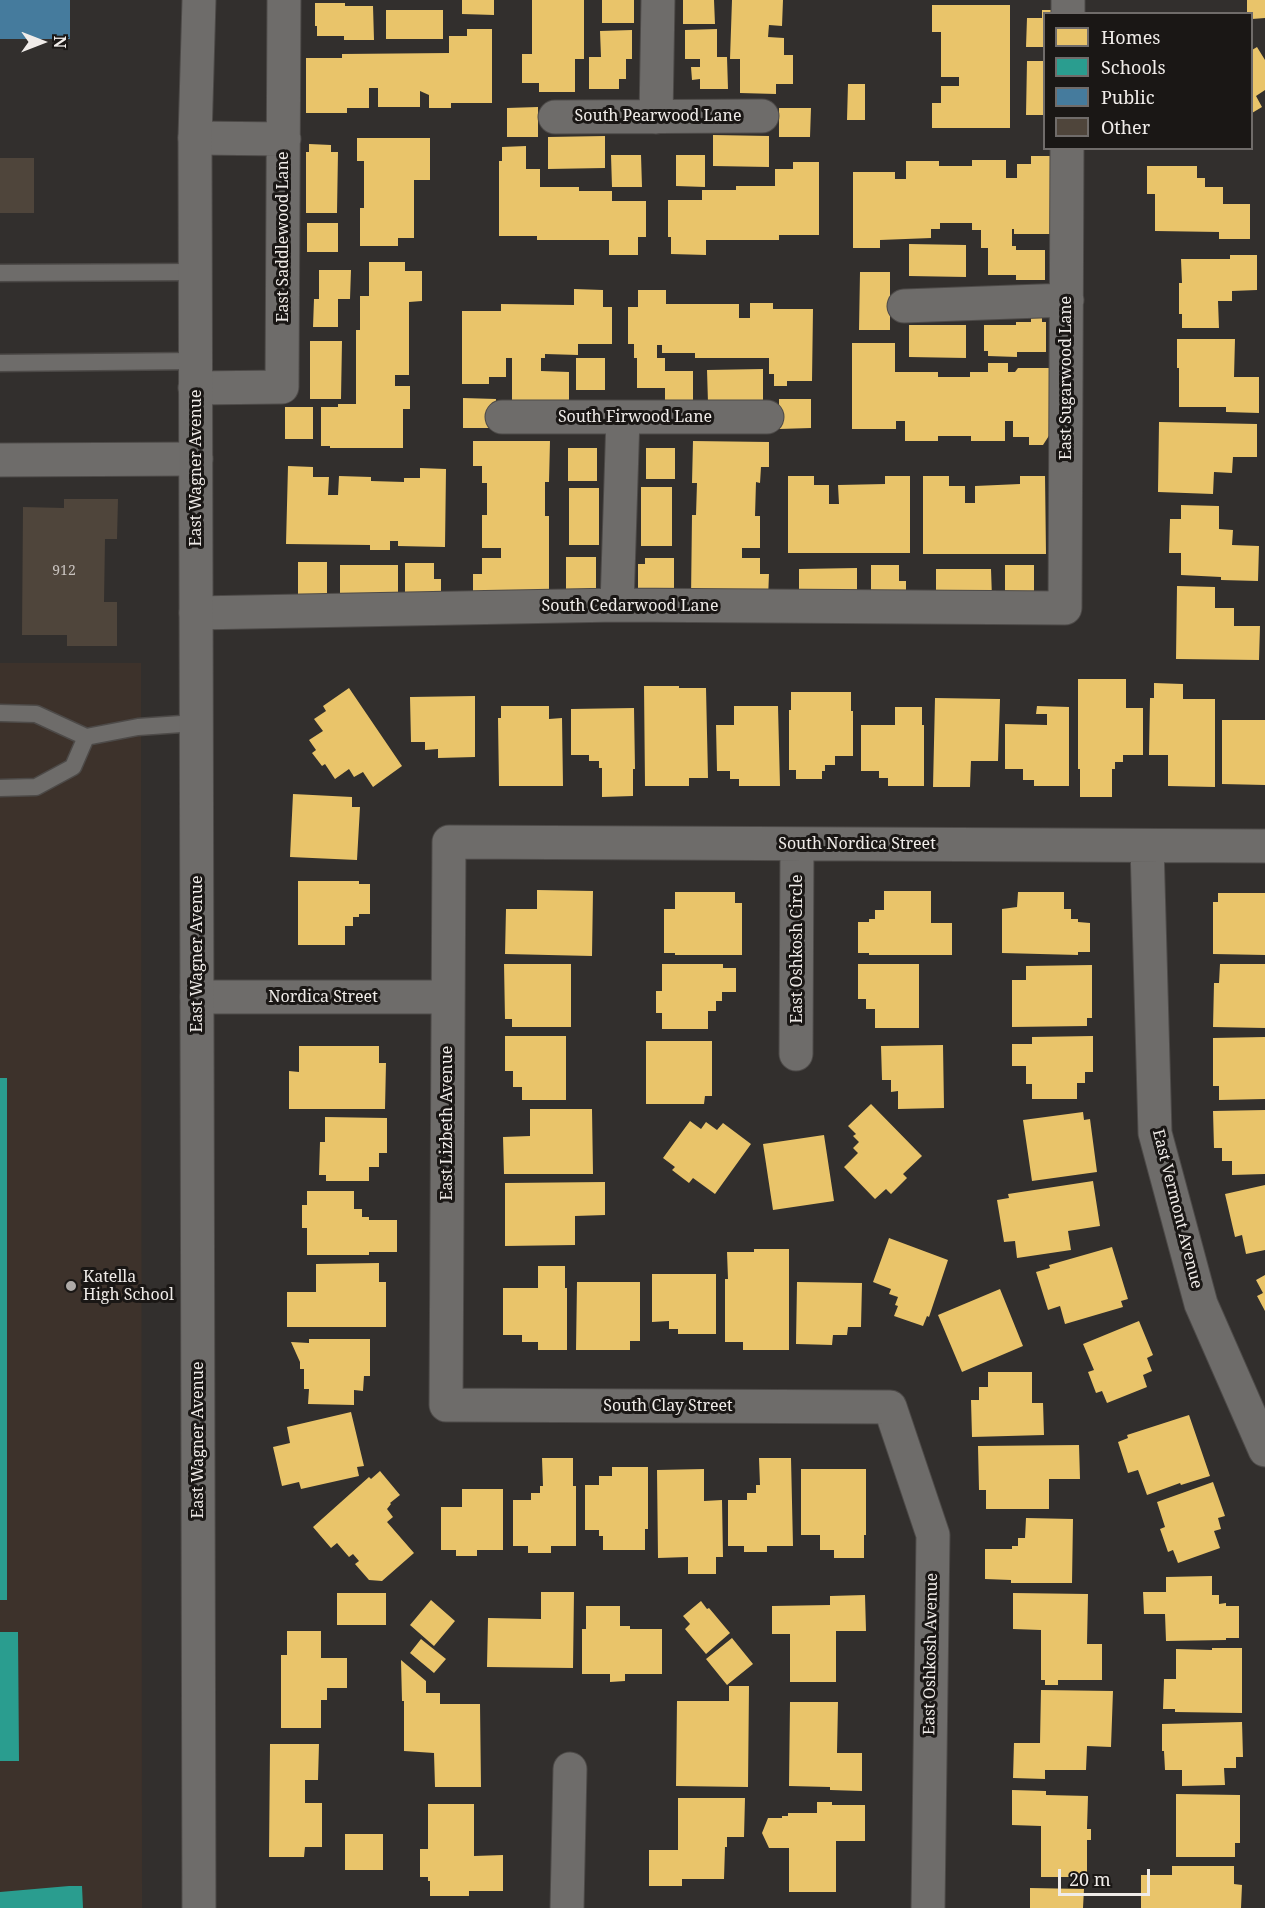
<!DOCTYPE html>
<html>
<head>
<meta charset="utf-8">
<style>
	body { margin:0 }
	#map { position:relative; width:1265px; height:1908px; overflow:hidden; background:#322f2d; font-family:"Noto Serif",serif }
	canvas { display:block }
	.legend { position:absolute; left:1043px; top:12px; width:210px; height:138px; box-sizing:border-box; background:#1a1715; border:2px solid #706c6a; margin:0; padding:8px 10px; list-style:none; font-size:18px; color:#f0ece9 }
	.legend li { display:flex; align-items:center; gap:12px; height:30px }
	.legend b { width:30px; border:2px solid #706c6a }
	.north { position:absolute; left:12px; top:12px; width:60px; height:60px; -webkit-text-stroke:4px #1a1715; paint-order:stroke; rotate:90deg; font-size:16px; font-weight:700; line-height:24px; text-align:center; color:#f0ece9 }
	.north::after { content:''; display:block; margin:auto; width:21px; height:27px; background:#f0ece9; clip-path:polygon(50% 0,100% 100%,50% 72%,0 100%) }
	.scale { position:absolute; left:1058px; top:1869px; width:92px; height:27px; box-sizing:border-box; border:3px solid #f0ece9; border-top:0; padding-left:8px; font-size:18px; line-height:21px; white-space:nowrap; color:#f0ece9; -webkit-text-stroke:4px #1a1715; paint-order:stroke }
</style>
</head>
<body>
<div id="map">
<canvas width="1265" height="1908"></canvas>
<ul class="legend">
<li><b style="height:16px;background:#e9c46a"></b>Homes</li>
<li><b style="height:16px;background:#2a9d8f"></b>Schools</li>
<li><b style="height:16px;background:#457b9d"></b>Public</li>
<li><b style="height:16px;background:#4f453b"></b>Other</li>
</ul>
<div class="north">N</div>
<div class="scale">20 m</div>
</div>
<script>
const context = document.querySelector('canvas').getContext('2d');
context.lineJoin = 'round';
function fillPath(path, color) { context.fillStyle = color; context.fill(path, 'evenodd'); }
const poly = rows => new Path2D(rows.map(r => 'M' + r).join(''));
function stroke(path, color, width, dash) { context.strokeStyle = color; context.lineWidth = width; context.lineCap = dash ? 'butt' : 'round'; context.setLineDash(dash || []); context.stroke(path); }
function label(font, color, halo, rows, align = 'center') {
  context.font = font + ' "Noto Serif",serif'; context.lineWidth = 6; context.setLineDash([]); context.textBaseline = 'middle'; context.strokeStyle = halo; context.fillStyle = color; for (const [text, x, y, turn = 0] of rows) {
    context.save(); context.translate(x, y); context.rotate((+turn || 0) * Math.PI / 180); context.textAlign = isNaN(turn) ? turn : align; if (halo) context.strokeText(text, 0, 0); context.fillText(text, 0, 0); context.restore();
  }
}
fillPath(poly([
	[0,663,141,663,142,1908,0,1908]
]), '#3d322b');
fillPath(poly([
	[462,0,494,0,494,15,462,14],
	[532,0,584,0,584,59,575,59,575,92,539,92,539,83,522,83,522,54,532,54],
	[602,0,634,0,634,23,602,23],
	[683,0,714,0,715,24,683,24],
	[732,0,783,0,782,26,769,25,768,37,784,38,784,55,793,55,793,84,776,84,776,94,740,93,740,59,730,59],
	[1247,0,1265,0,1265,18,1252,19,1252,14,1247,14],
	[315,3,345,3,345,6,373,6,374,40,344,40,344,36,317,36,317,26,315,26],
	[932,5,1010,5,1010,128,932,128,932,103,941,103,941,86,959,86,959,77,941,77,941,32,932,32],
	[386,10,443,10,443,39,386,39],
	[1042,10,1057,10,1057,14,1044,14,1044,47,1026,47,1027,18,1042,18],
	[467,29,492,29,492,103,451,103,451,108,429,108,429,95,420,91,420,107,378,107,378,88,369,88,369,108,347,108,347,113,306,113,306,58,342,58,342,54,449,53,449,36,467,36],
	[717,29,717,57,727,57,728,89,700,89,700,79,692,80,691,67,700,67,700,59,685,59,685,30],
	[632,30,632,59,626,59,626,79,619,79,619,89,589,89,589,57,601,57,600,31],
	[1257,47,1265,60,1265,90,1256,96,1262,107,1252,113,1252,50],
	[1027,61,1044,61,1044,115,1026,115],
	[848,84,865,84,865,120,847,120],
	[538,107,538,137,507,137,507,108],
	[779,108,811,108,810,137,779,137],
	[713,135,769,136,769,167,713,166],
	[605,136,605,168,548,169,548,137],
	[357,138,430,138,430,180,414,180,414,238,398,238,398,246,360,246,360,208,364,208,364,161,357,161],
	[309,144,331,145,331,152,338,152,337,213,306,213,306,152,309,152],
	[526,146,526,169,540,169,540,187,579,187,579,191,612,191,612,201,646,201,646,237,638,237,638,255,609,255,609,240,537,240,537,236,499,236,499,161,502,161,502,147],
	[611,155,641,155,642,187,612,187],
	[676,155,705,155,705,187,676,186],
	[1031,156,1056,156,1056,234,1014,234,1014,229,1012,229,1012,246,1016,246,1016,250,1045,250,1045,280,1016,280,1016,275,988,275,988,248,981,248,981,230,972,230,972,223,940,223,940,229,931,229,931,238,880,240,880,248,853,248,853,172,895,172,895,179,906,179,906,161,939,161,939,166,972,166,972,160,1006,160,1006,178,1017,178,1017,164,1031,164],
	[793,162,819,162,819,235,779,235,779,240,706,240,706,255,671,254,671,237,668,237,668,200,702,200,702,190,736,190,736,186,775,186,775,169,793,169],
	[1147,166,1197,166,1197,178,1205,178,1205,187,1223,187,1223,204,1250,204,1250,239,1219,239,1219,232,1155,231,1155,194,1147,194],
	[307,223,338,223,338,252,307,252],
	[909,244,966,245,966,277,909,276],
	[1230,255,1257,255,1257,290,1232,291,1232,301,1218,301,1219,328,1182,328,1182,314,1179,314,1179,283,1182,283,1181,259,1230,259],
	[369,262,405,262,405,271,422,271,422,301,409,302,409,375,395,375,395,386,410,386,410,409,403,409,403,448,330,448,330,446,321,446,321,407,338,407,338,404,356,404,356,330,360,330,360,296,369,296],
	[319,270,351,270,350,299,338,299,338,327,313,327,314,299,319,299],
	[860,272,890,272,890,330,859,330],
	[574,289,603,290,603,307,612,307,612,344,578,344,578,355,545,354,545,358,541,358,541,371,569,372,569,403,512,403,512,358,506,358,506,377,489,377,489,384,462,384,462,311,501,311,501,304,574,305],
	[638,290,666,290,666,304,739,304,739,318,750,318,750,303,773,303,773,309,813,309,812,381,787,381,787,386,774,386,774,374,769,374,769,358,695,358,695,353,662,353,662,345,657,345,657,358,665,358,665,371,693,371,693,400,665,400,665,388,637,388,637,358,634,358,634,344,628,344,628,307,638,307],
	[1031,314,1042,314,1042,322,1046,322,1046,352,1017,352,1017,357,988,356,988,351,984,351,984,325,1016,325,1016,322,1031,322],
	[909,325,966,325,966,358,909,357],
	[1177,339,1235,339,1234,377,1259,377,1259,413,1226,412,1226,407,1179,407,1179,368,1177,368],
	[310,341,342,341,341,399,310,399],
	[852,343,895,343,895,372,938,372,938,377,970,377,970,372,988,372,988,363,1008,363,1008,372,1015,372,1018,368,1054,368,1054,428,1043,445,1029,445,1029,437,1013,437,1013,421,1005,421,1005,441,971,441,971,436,938,436,938,441,905,441,905,421,896,421,896,429,852,429],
	[576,358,605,358,605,390,576,390],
	[763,369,763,402,708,403,707,370],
	[463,398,496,399,496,428,463,428],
	[779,399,811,399,811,428,779,429],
	[285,407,313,407,313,439,285,439],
	[1159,422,1257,424,1257,457,1233,457,1232,473,1214,472,1213,494,1158,492],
	[473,441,550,441,549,482,545,482,545,516,549,516,549,599,473,599,473,574,482,574,482,558,501,558,501,548,482,548,482,515,487,515,487,483,482,483,482,466,473,466],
	[693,441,769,442,769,467,761,467,760,483,756,482,755,516,760,516,760,548,742,548,742,558,760,558,760,574,769,574,768,599,691,599,692,515,696,515,697,483,692,483],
	[568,448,597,448,597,481,568,481],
	[646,448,675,448,675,479,646,479],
	[288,466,313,467,313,477,329,477,328,495,338,495,339,476,371,477,371,481,404,482,404,478,420,478,420,468,446,469,445,547,398,546,398,541,390,541,390,550,370,550,370,545,286,544],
	[788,476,814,476,814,485,829,485,829,504,839,504,838,485,885,484,885,476,910,476,910,553,788,553],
	[923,476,949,476,949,486,965,486,965,503,975,503,975,486,1020,484,1020,476,1045,476,1046,554,923,554],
	[641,487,672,487,672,546,641,546],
	[569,488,599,488,599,545,569,545],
	[1181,505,1219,506,1219,529,1233,530,1232,545,1259,546,1258,581,1221,580,1221,577,1181,575,1181,553,1169,553,1170,519,1181,519],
	[566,557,596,557,596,590,566,590],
	[645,558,674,558,674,588,638,588,638,564,645,564],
	[298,562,327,562,327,594,298,594],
	[405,563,434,563,434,579,441,579,441,591,434,591,434,594,405,594],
	[340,565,398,565,398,595,340,595],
	[871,565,899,565,899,581,906,581,906,594,871,598],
	[1005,565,1034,565,1034,597,1005,598],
	[857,568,857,599,799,600,799,569],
	[936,569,991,569,992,598,936,599],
	[1177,586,1215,587,1215,608,1234,608,1234,626,1260,626,1259,660,1176,659],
	[1078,679,1126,679,1126,708,1143,708,1143,755,1123,755,1123,762,1115,762,1115,769,1112,769,1112,797,1080,797,1080,769,1078,769],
	[1154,683,1183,684,1183,699,1215,699,1215,787,1168,786,1168,755,1149,755,1150,698,1154,698],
	[644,686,679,686,679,688,706,688,708,778,689,778,689,786,645,786],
	[349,688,402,766,373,787,363,772,354,777,349,769,335,779,325,764,322,766,312,753,316,750,309,740,323,731,314,719,326,711,323,706],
	[791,692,851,692,851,711,853,711,853,756,835,756,835,765,825,765,825,771,822,771,822,779,796,779,796,770,789,770,789,710,791,710],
	[475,696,475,757,438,758,438,749,425,750,425,742,411,742,410,697],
	[935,698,1000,699,998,761,971,761,970,787,933,787],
	[501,706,549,706,549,719,562,718,563,786,499,786,498,718,501,718],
	[734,706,778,706,780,786,739,786,739,779,730,779,730,771,717,771,716,725,734,725],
	[1037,706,1069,707,1069,786,1034,786,1034,780,1023,780,1023,769,1005,769,1005,724,1047,725,1047,714,1036,714],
	[895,707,922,707,922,725,924,725,924,786,888,786,888,778,879,778,879,771,861,771,861,725,895,725],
	[634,708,635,769,633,769,633,796,602,797,602,768,599,768,599,761,589,761,589,755,571,755,571,709],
	[1222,720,1265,720,1265,785,1222,784],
	[293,794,352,797,352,807,360,807,357,860,290,857],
	[298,881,359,881,359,884,370,884,370,914,359,914,359,917,353,917,353,926,345,926,345,945,298,945],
	[537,890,593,891,592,956,505,954,506,909,537,909],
	[884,891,931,891,931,923,952,923,952,955,869,955,869,953,858,953,858,922,869,922,869,919,875,919,875,910,884,910],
	[675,892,735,892,735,903,742,903,742,955,675,955,675,953,664,953,664,909,675,909],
	[1018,892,1064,892,1064,909,1071,909,1071,919,1078,919,1078,922,1090,923,1090,952,1078,952,1078,955,1002,953,1002,909,1017,907],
	[1218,893,1265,893,1265,955,1213,954,1213,902,1218,902],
	[504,964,571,964,571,1027,512,1027,512,1019,505,1019],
	[662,964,723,964,723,968,736,968,736,992,722,992,722,1001,716,1001,716,1011,708,1011,708,1029,662,1029,662,1013,656,1013,656,991,662,991],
	[858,964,919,964,919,1028,875,1028,875,1009,866,1009,866,999,858,999],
	[1220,964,1265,964,1265,1028,1213,1027,1214,983,1219,983],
	[1092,965,1092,1018,1087,1018,1087,1026,1012,1027,1012,980,1026,980,1026,966],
	[505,1036,566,1036,566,1100,522,1100,522,1087,513,1087,513,1071,505,1071],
	[1093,1036,1093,1072,1085,1072,1085,1083,1077,1083,1077,1099,1032,1099,1032,1084,1026,1084,1026,1066,1012,1066,1012,1044,1032,1044,1032,1037],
	[1265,1037,1265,1099,1219,1100,1219,1086,1213,1086,1213,1038],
	[646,1041,712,1041,712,1096,705,1096,704,1104,646,1104],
	[943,1045,944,1108,898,1109,898,1091,891,1092,891,1080,882,1080,881,1046],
	[299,1046,379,1046,379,1063,386,1063,385,1109,289,1109,289,1071,299,1072],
	[871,1104,922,1156,903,1174,907,1178,891,1194,886,1189,875,1199,844,1167,858,1153,853,1148,859,1142,853,1136,856,1134,848,1126],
	[530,1109,592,1109,593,1174,504,1174,503,1137,530,1136],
	[1265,1110,1265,1174,1232,1175,1232,1161,1222,1161,1222,1148,1214,1148,1213,1111],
	[1083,1112,1084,1120,1090,1119,1097,1172,1032,1181,1023,1120],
	[325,1117,387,1118,387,1153,379,1153,379,1167,369,1167,369,1181,326,1181,326,1175,319,1175,320,1142,325,1142],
	[690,1121,701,1129,706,1122,717,1130,723,1123,751,1144,715,1194,693,1178,689,1183,672,1170,675,1167,663,1158],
	[824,1135,834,1201,773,1210,763,1144],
	[1093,1181,1100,1226,1068,1231,1071,1250,1017,1258,1015,1241,1004,1242,997,1200,1009,1198,1008,1194],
	[605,1182,605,1215,575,1216,575,1245,505,1246,505,1183],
	[1265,1185,1265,1250,1246,1254,1242,1235,1235,1237,1225,1194],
	[307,1191,354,1191,354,1209,362,1209,362,1217,369,1217,369,1220,397,1220,397,1252,369,1252,369,1255,307,1255,307,1228,302,1228,302,1205,307,1205],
	[889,1238,948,1260,929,1317,927,1316,923,1326,894,1316,898,1306,895,1305,898,1297,889,1294,891,1289,873,1282],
	[1112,1247,1128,1299,1121,1301,1123,1307,1065,1324,1060,1306,1048,1310,1036,1272,1050,1268,1049,1265],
	[754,1249,789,1249,789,1350,743,1350,743,1342,725,1342,725,1279,728,1279,727,1252,754,1252],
	[379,1263,379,1282,386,1282,386,1327,287,1327,287,1292,316,1292,316,1264],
	[538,1266,565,1266,565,1288,567,1288,567,1350,538,1350,538,1342,522,1342,522,1335,503,1335,503,1288,538,1288],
	[652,1274,716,1274,716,1334,678,1334,678,1329,669,1329,669,1321,652,1322],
	[1265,1275,1265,1311,1257,1296,1263,1293,1256,1280],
	[577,1282,640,1282,640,1341,630,1341,630,1350,576,1350],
	[797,1282,862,1283,861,1327,848,1327,847,1335,833,1335,832,1345,796,1344],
	[1000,1289,1023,1346,962,1372,938,1315],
	[1139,1321,1153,1355,1147,1358,1152,1371,1143,1375,1147,1387,1107,1403,1102,1391,1096,1393,1088,1372,1094,1370,1083,1344],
	[309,1339,370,1339,370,1376,364,1376,363,1391,354,1390,354,1405,308,1404,309,1389,304,1389,304,1369,300,1369,300,1362,291,1342,309,1343],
	[988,1372,1032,1372,1032,1403,1043,1403,1044,1435,972,1437,971,1400,979,1400,979,1387,988,1387],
	[351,1412,364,1466,357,1467,359,1476,301,1489,299,1482,282,1486,273,1447,290,1443,287,1427],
	[1189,1415,1210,1476,1181,1485,1180,1483,1147,1495,1138,1470,1128,1473,1118,1442,1128,1438,1127,1435],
	[1079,1445,1080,1479,1049,1479,1049,1509,986,1509,986,1490,979,1490,978,1446],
	[542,1458,573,1458,573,1486,576,1486,576,1546,551,1546,551,1553,528,1553,528,1546,513,1546,513,1500,531,1500,531,1493,540,1493,540,1486,543,1486],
	[759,1458,791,1458,793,1546,767,1546,767,1552,744,1552,744,1546,728,1546,728,1500,747,1500,747,1493,756,1493,756,1485,760,1485],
	[612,1467,648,1467,648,1529,645,1529,645,1550,603,1550,603,1536,599,1536,599,1530,585,1530,585,1485,599,1485,599,1476,612,1476],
	[704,1469,704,1501,722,1500,723,1557,716,1557,716,1574,688,1574,688,1557,658,1558,657,1470],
	[801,1469,866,1469,866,1535,864,1535,864,1558,834,1558,834,1550,820,1550,820,1535,801,1535],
	[380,1471,400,1495,390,1503,391,1504,387,1509,393,1517,387,1522,414,1553,382,1581,369,1580,355,1564,359,1561,353,1554,349,1557,337,1543,331,1548,313,1527,369,1477,371,1479],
	[1213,1482,1225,1516,1218,1518,1221,1529,1214,1531,1220,1548,1178,1563,1173,1550,1168,1552,1160,1529,1165,1527,1157,1502],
	[462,1489,503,1489,503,1550,477,1550,477,1556,456,1556,456,1550,441,1550,441,1507,462,1507],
	[1026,1518,1073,1519,1072,1583,1011,1583,1011,1580,985,1579,985,1549,1012,1549,1012,1546,1018,1546,1018,1538,1025,1538],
	[1212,1576,1212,1595,1219,1595,1219,1604,1226,1603,1226,1606,1239,1606,1239,1638,1226,1638,1226,1640,1166,1641,1165,1614,1144,1614,1143,1592,1166,1592,1166,1577],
	[541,1592,574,1592,573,1668,487,1667,488,1618,541,1619],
	[337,1593,386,1593,386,1625,337,1625],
	[1013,1593,1088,1594,1087,1644,1102,1644,1102,1680,1058,1680,1058,1685,1045,1685,1045,1680,1041,1680,1041,1630,1013,1629],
	[865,1595,866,1631,836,1631,836,1682,790,1682,790,1634,772,1634,772,1606,830,1605,830,1596],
	[431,1600,455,1621,434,1646,410,1625],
	[701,1601,707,1609,709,1608,730,1633,706,1654,685,1629,690,1624,683,1616],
	[586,1606,620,1606,620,1626,630,1626,630,1629,662,1629,662,1674,625,1674,625,1681,610,1682,610,1674,582,1674,582,1629,586,1629],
	[287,1631,321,1631,321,1658,347,1658,347,1688,327,1688,327,1700,321,1700,321,1728,281,1728,281,1655,287,1655],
	[732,1638,753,1664,727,1685,706,1659],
	[421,1639,446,1659,434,1673,410,1653],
	[1212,1648,1242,1648,1242,1713,1175,1712,1175,1709,1163,1709,1164,1679,1176,1679,1176,1649,1212,1650],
	[401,1660,426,1681,426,1693,440,1693,440,1704,480,1704,481,1787,435,1787,434,1753,404,1751,404,1701,402,1701],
	[729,1686,749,1686,748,1787,676,1786,677,1701,729,1701],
	[1041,1690,1113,1691,1111,1747,1087,1746,1086,1770,1045,1770,1045,1779,1013,1778,1014,1743,1040,1743],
	[790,1702,838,1702,837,1753,862,1753,862,1791,830,1790,830,1787,789,1786],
	[1242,1722,1243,1757,1236,1757,1236,1768,1224,1768,1225,1785,1182,1786,1182,1770,1165,1770,1164,1751,1162,1751,1162,1724],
	[270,1744,319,1744,318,1780,305,1780,305,1803,322,1803,322,1847,305,1847,304,1857,269,1857],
	[1012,1790,1046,1791,1046,1795,1088,1796,1087,1829,1091,1829,1091,1840,1087,1840,1087,1877,1041,1877,1041,1826,1012,1825],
	[1176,1794,1240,1795,1240,1843,1235,1843,1235,1857,1176,1857],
	[678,1798,745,1798,744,1837,727,1837,727,1847,725,1847,724,1879,682,1879,682,1886,649,1886,649,1850,678,1850],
	[817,1802,832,1802,832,1805,865,1805,865,1841,836,1841,836,1892,789,1892,789,1848,769,1848,762,1833,768,1818,782,1818,782,1816,788,1816,788,1813,817,1813],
	[428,1804,474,1804,474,1856,503,1855,503,1891,469,1891,469,1896,430,1896,430,1881,428,1881,428,1877,420,1877,420,1849,428,1849],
	[345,1834,383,1834,383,1870,345,1870],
	[1172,1866,1234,1866,1234,1884,1242,1885,1241,1908,1141,1908,1141,1875,1172,1875],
	[1030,1888,1084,1889,1083,1908,1030,1908]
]), '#e9c46a');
fillPath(poly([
	[0,1078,7,1078,7,1600,0,1600],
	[0,1632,18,1632,19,1761,0,1761],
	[69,1886,82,1886,83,1908,0,1908,0,1892]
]), '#2a9d8f');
fillPath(poly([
	[0,0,70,0,70,39,0,39]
]), '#457b9d');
fillPath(poly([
	[0,158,34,158,34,213,0,213],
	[64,499,118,499,117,539,105,539,104,602,117,602,117,646,67,646,67,635,22,635,23,507,64,508]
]), '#4f453b');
const service = poly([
	[0,273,195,272],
	[0,363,195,361],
	[0,713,36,714,86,737,73,767,36,787,0,788],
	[86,737,138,727,196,723]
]);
const minor = poly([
	[1068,14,1068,0],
	[555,117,762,116],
	[656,117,658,0],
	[195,138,284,139],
	[904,306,1067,300],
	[195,388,282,387,284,0],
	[502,417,767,417],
	[0,460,196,459],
	[617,605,623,417],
	[196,613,617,605,1065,608,1067,148],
	[1147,846,1155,1133,1201,1304,1265,1450],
	[197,997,448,997],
	[796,1054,797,844],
	[567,1908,570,1769],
	[928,1908,933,1535,890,1407,446,1405,449,842,1265,846]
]);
const tertiary = poly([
	[199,1908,195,138,199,0]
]);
stroke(service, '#4d4a48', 19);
stroke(minor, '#4d4a48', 35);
stroke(tertiary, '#4d4a48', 35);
stroke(service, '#6e6c6a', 16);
stroke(minor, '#6e6c6a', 33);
stroke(tertiary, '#6e6c6a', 33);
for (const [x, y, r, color] of [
	[71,1286,6,"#aeaaa7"]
]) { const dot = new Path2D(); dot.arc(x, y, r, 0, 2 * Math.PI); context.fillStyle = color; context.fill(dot); stroke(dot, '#1a1715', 2); }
label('14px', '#c8c2be', null, [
	["912",64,571]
]);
label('16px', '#f0ece9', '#1a1715', [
	["South Pearwood Lane",658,116],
	["East Saddlewood Lane",283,237,-90],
	["East Sugarwood Lane",1066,378,-90],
	["South Firwood Lane",635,417],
	["East Wagner Avenue",196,468,-90],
	["South Cedarwood Lane",630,606],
	["South Nordica Street",857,844],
	["East Oshkosh Circle",797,949,-90],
	["East Wagner Avenue",197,954,-90],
	["Nordica Street",323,997],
	["East Lizbeth Avenue",447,1123,-90],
	["East Vermont Avenue",1177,1209,76],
	["South Clay Street",668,1406],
	["East Wagner Avenue",198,1440,-90],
	["East Oshkosh Avenue",931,1654,-89]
]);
label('16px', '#f0ece9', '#1a1715', [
	["Katella",83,1277],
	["High School",83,1295]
], 'left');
</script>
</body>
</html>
